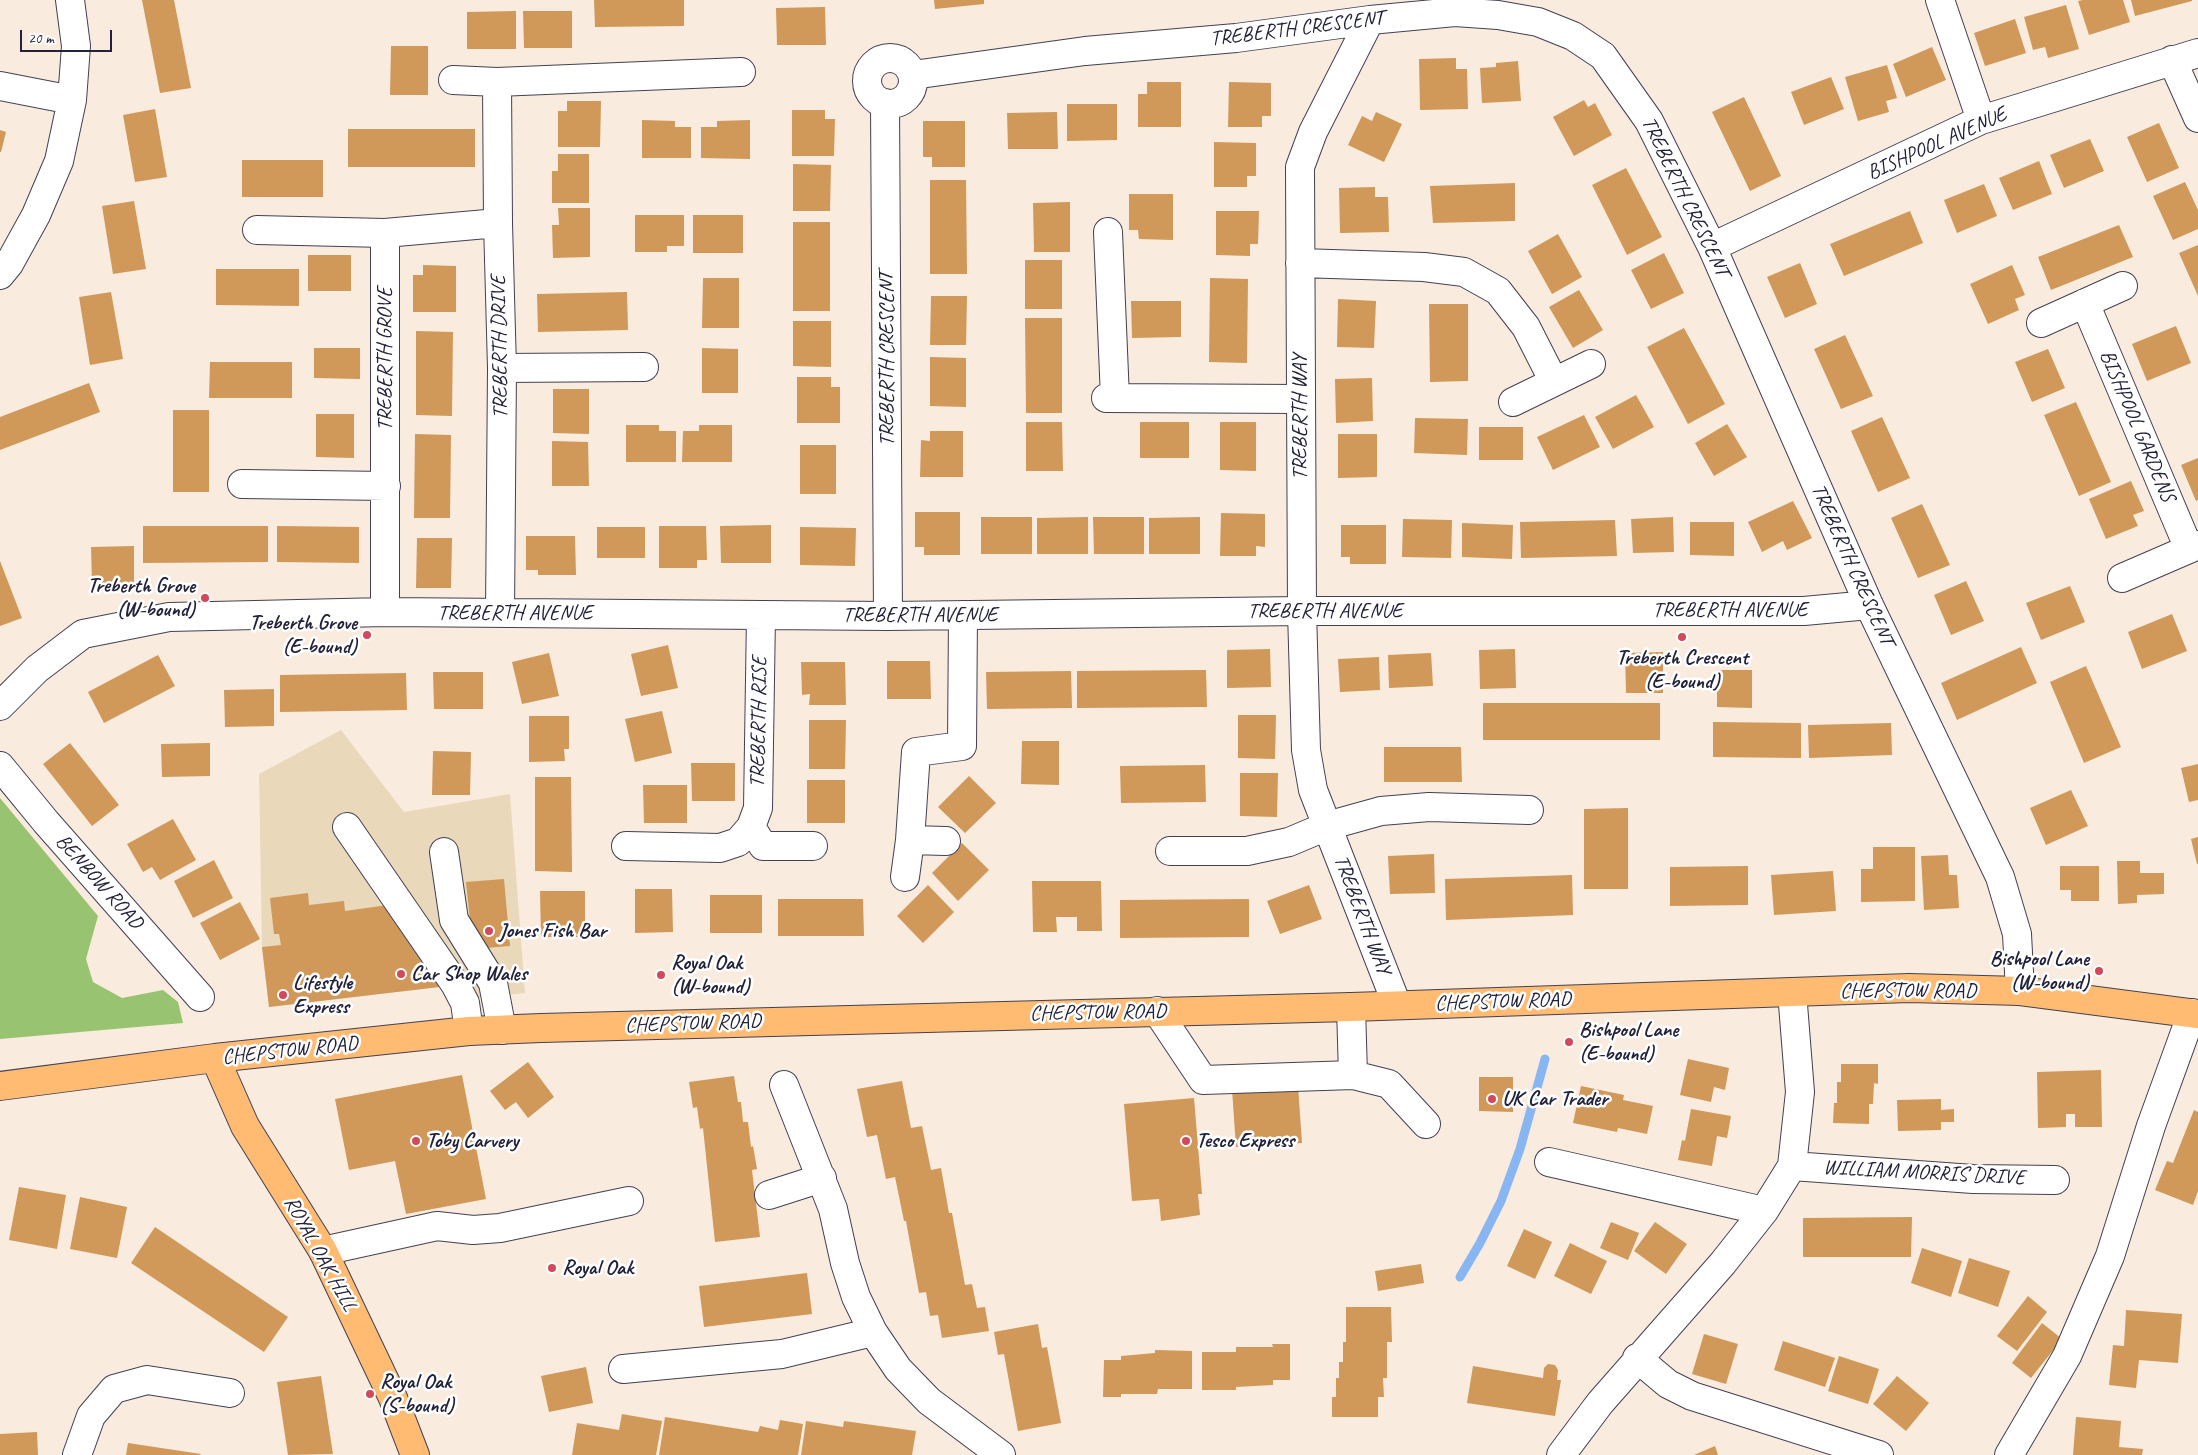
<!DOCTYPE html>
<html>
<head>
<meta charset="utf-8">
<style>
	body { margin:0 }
	#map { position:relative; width:2198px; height:1455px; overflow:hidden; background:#f9ecde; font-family:Caveat,sans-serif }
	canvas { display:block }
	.scale { position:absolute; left:20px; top:30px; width:92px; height:22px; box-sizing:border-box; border:2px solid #22223b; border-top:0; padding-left:6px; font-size:15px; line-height:18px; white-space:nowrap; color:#22223b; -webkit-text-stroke:4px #fff; paint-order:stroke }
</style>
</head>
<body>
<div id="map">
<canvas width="2198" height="1455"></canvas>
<div class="scale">20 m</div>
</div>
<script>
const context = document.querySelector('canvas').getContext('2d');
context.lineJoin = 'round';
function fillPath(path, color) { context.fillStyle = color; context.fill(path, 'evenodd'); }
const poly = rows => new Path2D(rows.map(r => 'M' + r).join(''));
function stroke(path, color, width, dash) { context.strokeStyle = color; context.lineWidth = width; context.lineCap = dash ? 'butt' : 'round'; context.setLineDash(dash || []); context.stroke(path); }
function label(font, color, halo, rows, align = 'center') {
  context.font = font + ' Caveat,sans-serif'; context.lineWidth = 5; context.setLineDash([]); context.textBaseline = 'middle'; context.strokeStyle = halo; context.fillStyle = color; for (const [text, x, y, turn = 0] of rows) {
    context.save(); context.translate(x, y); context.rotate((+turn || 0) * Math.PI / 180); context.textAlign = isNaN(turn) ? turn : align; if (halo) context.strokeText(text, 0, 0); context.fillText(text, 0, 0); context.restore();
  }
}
fillPath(poly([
	[341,730,404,812,510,794,525,993,453,1000,448,986,269,1007,262,947,259,774]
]), '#ead8ba');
fillPath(poly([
	[0,798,98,916,86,959,93,982,122,998,163,990,178,1002,183,1023,0,1039]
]), '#98c370');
stroke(poly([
	[1460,1277,1480,1243,1501,1201,1520,1149,1545,1059]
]), '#87b6f2', 9);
fillPath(poly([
	[142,0,174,0,191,88,160,93],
	[594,0,684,0,684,26,595,27],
	[934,0,984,0,984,4,935,9],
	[2083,0,2123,0,2130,22,2089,35,2078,1],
	[2131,0,2192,0,2192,1,2135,16],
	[2066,5,2079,49,2048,58,2045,47,2033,50,2024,17],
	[825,7,826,45,777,45,776,8],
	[516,11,516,49,467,49,467,12],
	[523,11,572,11,572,48,524,48],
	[2015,19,2026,53,1985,66,1974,33],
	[391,46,428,46,428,95,390,95],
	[1932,47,1946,80,1906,97,1893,64],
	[1456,58,1456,69,1467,69,1468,109,1420,110,1419,59],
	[1518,61,1521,101,1482,103,1480,68,1496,67,1496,63],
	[1887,65,1897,98,1886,101,1889,112,1858,121,1845,77],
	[1831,77,1844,109,1804,125,1791,92],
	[1147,82,1181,82,1181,127,1138,127,1138,94,1147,94],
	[1229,82,1271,83,1271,116,1262,116,1262,127,1228,127],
	[1744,97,1781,176,1750,191,1712,112],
	[1584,100,1588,107,1595,103,1612,135,1574,156,1553,117],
	[567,101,601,101,600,147,558,147,558,111,567,111],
	[1067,104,1117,104,1117,140,1067,141],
	[155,109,167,177,135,182,123,115],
	[792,110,825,110,825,119,835,119,834,156,792,156],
	[1057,112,1058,149,1008,149,1007,113],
	[1376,112,1402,124,1384,162,1348,145,1362,116,1372,121],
	[642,120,675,121,675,127,691,127,691,158,642,158],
	[750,120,750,159,701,158,701,127,717,127,717,121],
	[923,121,965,121,965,167,932,167,932,157,923,157],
	[2159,123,2179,168,2147,182,2127,137],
	[348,129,475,129,475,167,348,167],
	[0,130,6,132,1,152,0,152],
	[2090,139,2104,171,2064,188,2050,155],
	[1214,142,1256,143,1256,176,1247,176,1247,187,1214,187],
	[558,154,589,154,589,203,552,203,552,171,558,171],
	[242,160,323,160,323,197,242,197],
	[2039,161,2052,194,2013,210,1999,178],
	[793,164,831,165,830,211,793,211],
	[1626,168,1662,237,1627,255,1592,185],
	[930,180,966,180,967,274,930,274],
	[2185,182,2198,210,2198,229,2173,240,2153,196],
	[1515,183,1515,221,1433,223,1430,186],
	[1984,184,1997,216,1957,233,1944,200],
	[1375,187,1375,197,1388,197,1389,232,1340,233,1339,188],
	[1129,194,1173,194,1173,240,1139,239,1138,230,1129,230],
	[134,201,146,269,113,274,102,206],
	[1070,202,1070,252,1034,252,1033,203],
	[558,208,590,208,590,257,553,258,552,225,559,225],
	[1216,211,1259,211,1258,244,1250,244,1250,256,1216,255],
	[1910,211,1923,243,1844,276,1830,244],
	[635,215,684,215,684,246,667,246,667,252,635,252],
	[693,215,743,215,743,253,693,253],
	[793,222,830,222,830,311,793,311],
	[2119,225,2133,257,2051,290,2038,257],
	[1558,234,1582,277,1552,294,1528,251],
	[2198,245,2198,296,2179,253],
	[1664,253,1684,293,1651,309,1631,270],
	[308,255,351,255,351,291,308,291],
	[1025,260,1062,260,1062,309,1025,309],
	[1800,263,1817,304,1785,318,1767,277],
	[423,265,456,266,456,312,413,312,413,275,423,275],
	[2012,265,2025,295,2015,299,2019,310,1988,324,1970,284],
	[216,269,299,269,299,306,216,305],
	[703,278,739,278,739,328,702,328],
	[1210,278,1248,279,1247,363,1209,362],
	[1579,290,1603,330,1573,348,1549,307],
	[111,292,123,359,90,365,79,297],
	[627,292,628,330,538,332,537,294],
	[931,296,967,296,966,345,930,345],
	[1338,299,1376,301,1374,348,1337,347],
	[1131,301,1181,301,1181,337,1132,338],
	[1429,304,1468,304,1468,381,1430,382],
	[1025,318,1062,318,1062,413,1026,413],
	[793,321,831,321,831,367,793,366],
	[2176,326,2191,363,2147,381,2132,344],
	[1684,328,1725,404,1688,424,1647,347],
	[416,331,453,332,452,416,416,415],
	[1845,335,1873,396,1841,409,1814,349],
	[314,348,360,348,360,379,314,378],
	[702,348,738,349,738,393,702,393],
	[2048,349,2065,388,2032,402,2015,362],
	[930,357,966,358,966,407,930,406],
	[210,362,292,362,292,398,209,398],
	[797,377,831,377,831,387,840,387,840,423,797,423],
	[1372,378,1373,421,1336,423,1335,379],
	[89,383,100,412,0,450,0,417],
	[553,389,589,389,589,434,553,433],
	[1636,395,1654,427,1613,449,1595,417],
	[2076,402,2111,482,2079,496,2044,415],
	[173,410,209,410,209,492,173,492],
	[316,414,354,414,354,458,316,457],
	[1584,415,1600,447,1553,470,1537,437],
	[1882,417,1910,478,1878,492,1851,431],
	[1415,418,1468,419,1467,455,1414,453],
	[1026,422,1062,422,1063,471,1026,471],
	[1140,422,1189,422,1189,458,1140,458],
	[1220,422,1256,422,1256,471,1220,470],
	[1727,424,1747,457,1714,476,1695,443],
	[626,425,659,425,659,431,676,431,676,462,626,462],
	[699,425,732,425,732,462,682,462,683,431,699,431],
	[1479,427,1523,427,1523,460,1479,460],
	[930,431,963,431,963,477,920,477,921,440,930,441],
	[415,434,451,435,450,518,414,518],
	[1338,434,1377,434,1377,477,1338,478],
	[552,441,588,442,589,486,552,486],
	[800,445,836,445,836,494,800,494],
	[2198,458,2198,500,2196,501,2181,465],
	[2131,481,2144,511,2133,515,2138,526,2106,539,2089,499],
	[1793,501,1812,538,1787,550,1783,541,1762,552,1748,522],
	[1922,504,1950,565,1918,578,1891,518],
	[915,512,960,512,960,555,924,555,924,547,915,547],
	[1221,513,1265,514,1265,547,1256,546,1256,556,1220,556],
	[981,517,1032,517,1032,554,981,554],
	[1088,517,1088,554,1037,554,1037,518],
	[1093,517,1144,517,1144,554,1094,554],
	[1200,517,1200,554,1149,554,1149,518],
	[1673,517,1674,552,1633,553,1631,519],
	[1403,519,1452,520,1451,558,1402,557],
	[1615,520,1617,556,1521,558,1520,522],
	[1690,522,1734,522,1734,556,1690,555],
	[1462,523,1513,525,1512,559,1462,557],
	[771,525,771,563,721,563,720,526],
	[1341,525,1386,525,1386,564,1350,564,1350,557,1341,557],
	[143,526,268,526,268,562,143,563],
	[277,526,359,527,359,563,277,562],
	[659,526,706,526,707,560,697,560,697,568,659,568],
	[597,527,645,527,645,558,597,558],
	[800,527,856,528,855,566,800,565],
	[526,536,575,536,576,575,538,575,538,570,526,570],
	[417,538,452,538,451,588,416,588],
	[134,546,134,584,92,584,91,547],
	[0,561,22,618,0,626],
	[1966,581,1984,621,1951,635,1934,595],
	[2070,586,2085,622,2041,640,2026,603],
	[2172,614,2187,651,2142,669,2128,632],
	[668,645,678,688,641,696,631,654],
	[2021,647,2037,683,1957,720,1941,683],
	[1270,649,1271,687,1227,688,1227,650],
	[1515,649,1516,688,1480,689,1479,650],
	[1663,652,1663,693,1626,693,1625,653],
	[549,653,559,696,522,704,512,662],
	[1431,653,1433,686,1389,688,1388,655],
	[158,655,175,686,104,723,88,692],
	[1379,657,1380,690,1340,692,1338,659],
	[887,661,930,661,931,699,887,699],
	[801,662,845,662,846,705,809,705,810,694,802,695],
	[2086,666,2121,747,2084,763,2050,682],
	[1206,670,1207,707,1077,708,1077,671],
	[1717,670,1752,670,1752,708,1717,707],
	[1071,671,1072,708,987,709,986,672],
	[433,672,483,672,483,709,434,709],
	[406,673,407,710,280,712,280,675],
	[274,689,274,726,225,727,224,690],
	[1483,703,1660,703,1660,740,1483,740],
	[662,711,672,753,635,762,625,719],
	[1238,715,1276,715,1275,759,1238,758],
	[529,716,569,716,569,749,564,749,565,761,529,762],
	[809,720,846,720,845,769,809,769],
	[1713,722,1801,723,1801,758,1713,757],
	[1891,723,1892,755,1809,758,1808,725],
	[1022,741,1059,741,1059,785,1021,784],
	[70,743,119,805,92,826,43,764],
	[210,743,210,776,162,777,161,744],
	[1384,747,1461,747,1462,782,1384,782],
	[433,751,471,752,470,795,432,795],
	[691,763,735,763,735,801,692,801],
	[2198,764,2198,800,2189,802,2181,768],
	[1205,765,1206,802,1121,803,1120,766],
	[1240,773,1278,773,1277,817,1240,816],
	[969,776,996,803,965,833,938,807],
	[535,777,571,777,572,872,535,871],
	[807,780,845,780,845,823,807,823],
	[643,785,687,785,687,823,644,823],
	[2071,790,2088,826,2046,845,2030,808],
	[1628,808,1628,889,1584,889,1584,809],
	[173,819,196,860,160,880,152,867,143,872,127,844],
	[2198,837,2198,864,2197,864,2191,839],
	[962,843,989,870,958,901,932,873],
	[1873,847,1915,847,1915,901,1861,902,1861,869,1873,869],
	[1434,854,1435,893,1390,894,1388,856],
	[1948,855,1949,875,1957,875,1959,908,1924,910,1921,856],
	[214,860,233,898,193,918,174,881],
	[2117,861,2140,861,2140,873,2164,873,2164,894,2137,895,2137,903,2118,904],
	[1748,866,1748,905,1670,906,1670,867],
	[2060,866,2099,866,2099,901,2071,901,2071,890,2060,890],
	[1833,871,1836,911,1774,915,1771,875],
	[1572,875,1573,915,1446,920,1445,879],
	[504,879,510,946,473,949,466,882],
	[1032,881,1101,881,1102,931,1077,931,1077,917,1056,917,1057,932,1033,932],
	[928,885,954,912,923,943,897,916],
	[1309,885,1322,919,1280,934,1267,901],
	[635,889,672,889,673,932,635,933],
	[540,891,585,891,585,937,541,937],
	[308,893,309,905,344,901,345,911,388,905,448,986,269,1007,262,947,281,945,279,934,274,934,270,898],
	[710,895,762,895,762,933,710,933],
	[778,899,863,899,864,936,778,936],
	[1249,899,1249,937,1120,938,1120,900],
	[240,902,260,939,220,960,200,923],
	[1688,1059,1729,1068,1725,1090,1714,1087,1711,1102,1680,1095],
	[528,1062,554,1097,528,1118,516,1102,505,1110,490,1091],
	[1841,1064,1878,1064,1878,1084,1874,1083,1873,1104,1869,1104,1869,1124,1833,1123,1834,1103,1837,1103,1837,1082,1841,1082],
	[2101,1070,2102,1127,2075,1127,2075,1114,2066,1114,2066,1127,2038,1128,2037,1072],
	[1297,1071,1302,1143,1236,1147,1231,1075],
	[462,1075,486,1199,406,1214,395,1161,349,1170,335,1099],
	[734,1076,738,1102,741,1102,743,1122,748,1122,751,1147,753,1146,757,1169,752,1170,760,1237,715,1242,703,1128,700,1129,697,1107,693,1108,689,1082],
	[1479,1077,1513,1077,1513,1112,1479,1111],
	[902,1081,911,1128,922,1126,931,1170,941,1168,949,1213,952,1213,965,1285,972,1284,977,1308,985,1307,989,1331,942,1338,938,1315,930,1316,926,1292,919,1293,906,1221,904,1221,895,1177,886,1179,877,1135,867,1137,857,1089],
	[1581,1086,1624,1095,1623,1100,1653,1106,1647,1134,1618,1128,1617,1132,1573,1123],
	[1194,1098,1202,1194,1198,1194,1200,1215,1161,1221,1159,1199,1132,1201,1124,1104],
	[1941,1099,1941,1110,1954,1109,1954,1122,1941,1122,1941,1130,1898,1131,1897,1100],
	[1691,1109,1731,1116,1727,1138,1717,1136,1712,1166,1678,1160,1682,1140,1685,1141],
	[2194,1110,2198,1112,2198,1191,2193,1205,2155,1190,2167,1161,2173,1163],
	[19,1187,66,1195,57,1249,9,1240],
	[80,1197,127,1207,117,1258,70,1249],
	[1912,1217,1911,1257,1803,1257,1803,1218],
	[1611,1222,1639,1233,1628,1260,1600,1248],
	[1655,1222,1687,1244,1666,1274,1634,1251],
	[155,1227,288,1317,264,1352,131,1263],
	[1524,1229,1552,1242,1535,1279,1507,1266],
	[1570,1243,1607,1261,1591,1294,1554,1276],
	[1922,1248,1962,1261,1951,1297,1911,1283],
	[1969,1258,2010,1271,1998,1307,1958,1293],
	[1421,1264,1424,1283,1378,1291,1375,1271],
	[807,1273,812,1314,704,1327,699,1286],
	[2028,1296,2047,1312,2017,1351,1997,1336],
	[1346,1307,1391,1307,1392,1342,1387,1342,1387,1378,1383,1378,1384,1397,1378,1397,1378,1417,1332,1417,1332,1397,1336,1397,1336,1378,1339,1378,1339,1362,1343,1362,1343,1342,1346,1342],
	[2126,1310,2182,1314,2178,1363,2139,1360,2136,1388,2109,1385,2113,1345,2124,1346],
	[2042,1323,2062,1339,2031,1378,2012,1363],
	[1038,1324,1042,1348,1047,1347,1061,1423,1018,1431,1004,1354,998,1355,994,1332],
	[1704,1334,1738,1344,1726,1384,1692,1374],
	[1783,1341,1835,1358,1825,1387,1774,1370],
	[1272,1344,1290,1344,1290,1380,1273,1380,1273,1385,1236,1387,1236,1390,1202,1390,1202,1352,1236,1352,1236,1347,1273,1347],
	[1155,1350,1192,1351,1192,1389,1158,1389,1157,1394,1121,1394,1121,1397,1103,1397,1104,1360,1121,1360,1121,1356,1155,1353],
	[1839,1356,1879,1369,1868,1404,1828,1391],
	[1548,1364,1555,1365,1558,1370,1557,1380,1561,1380,1555,1416,1467,1403,1473,1366,1543,1378,1544,1368],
	[586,1367,593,1403,549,1412,541,1376],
	[321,1376,333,1454,288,1455,277,1382],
	[1897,1376,1929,1403,1906,1431,1873,1404],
	[622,1414,662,1421,656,1455,572,1455,577,1423,619,1430],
	[665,1417,758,1432,760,1426,778,1430,780,1420,803,1424,798,1455,659,1455],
	[2076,1417,2121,1421,2119,1447,2143,1449,2142,1455,2073,1455],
	[806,1421,843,1427,844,1421,916,1431,912,1455,801,1455],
	[37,1432,38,1455,0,1455,0,1434],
	[128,1443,201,1454,200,1455,126,1455],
	[1715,1446,1718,1455,1694,1455]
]), '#d09859');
const minor = poly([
	[1940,0,1981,120],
	[1370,20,1313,132,1300,167,1302,611,1306,750,1313,790,1397,1005],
	'867 81a23 23 0 1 1 46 0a23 23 0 1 1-46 0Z',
	[2172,60,2198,118],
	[913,75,1085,51,1236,38,1370,20,1455,12,1498,15,1538,22,1573,36,1603,56,1649,121,1712,247,1869,605,2000,877,2017,934,2020,991],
	[453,80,497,82,741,72],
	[497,82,498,223,502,368,500,613],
	[0,86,72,100],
	[885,103,888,616],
	[257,230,385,233,498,223],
	[1108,232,1115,398],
	[385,233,385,612],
	[1712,247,1981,120,2198,53],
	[1300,263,1424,267,1464,272,1498,291,1526,327,1554,382],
	[0,275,9,264,36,215,59,161,72,100,76,46,70,0],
	[2085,303,2189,549,2198,545],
	[2041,323,2123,286],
	[502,368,644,367],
	[1106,398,1300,399],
	[1513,402,1591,364],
	[242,484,386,486],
	[2122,578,2189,549],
	[0,706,37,669,83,634,169,617,385,612,888,616,1302,611,1804,611,1869,605],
	[0,766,46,822,200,997],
	[347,827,455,984,465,1003,469,1031],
	[751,827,763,846,813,846],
	[910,840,916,752,962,746,963,615],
	[626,846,720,848,738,842,751,827,758,808,761,615],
	[1170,851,1247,851,1289,842,1327,826,1381,811,1429,807,1529,810],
	[444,852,454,920,493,983,502,1030],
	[905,877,910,840,946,841],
	[1157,1011,1203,1080,1353,1075,1351,1007],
	[1353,1075,1389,1084,1426,1124],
	[784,1085,833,1209,845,1263,856,1297,873,1332],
	[1549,1162,1764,1211],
	[1792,1166,1973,1179,2055,1180],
	[769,1195,822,1178],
	[323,1251,437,1226,473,1230,500,1228,629,1201],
	[1637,1358,1668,1384,1692,1396,1879,1455],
	[623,1369,782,1354,873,1332,898,1369,929,1401,1001,1455],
	[77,1455,91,1416,114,1389,147,1380,230,1393],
	[1561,1455,1600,1403,1723,1263,1764,1211,1792,1166,1800,1092,1792,992],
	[2009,1455,2067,1356,2110,1256,2151,1126,2192,1013]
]);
const major = poly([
	[215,1058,245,1126,323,1251,393,1398,415,1455],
	[0,1086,215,1058,469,1031,541,1028,1351,1007,1909,988,2020,991,2198,1014]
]);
stroke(minor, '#424053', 30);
stroke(major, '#424053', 30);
stroke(minor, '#fff', 28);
stroke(major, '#febb71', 28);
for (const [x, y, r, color] of [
	[205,598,5,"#d1495b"],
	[367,635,5,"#d1495b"],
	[1682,637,5,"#d1495b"],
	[489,931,5,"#d1495b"],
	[2099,971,5,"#d1495b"],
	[401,974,5,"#d1495b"],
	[661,975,5,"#d1495b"],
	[283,995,5,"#d1495b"],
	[1569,1042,5,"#d1495b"],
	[1492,1099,5,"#d1495b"],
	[416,1141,5,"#d1495b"],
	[1186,1141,5,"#d1495b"],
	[552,1268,5,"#d1495b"],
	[370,1394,5,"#d1495b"]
]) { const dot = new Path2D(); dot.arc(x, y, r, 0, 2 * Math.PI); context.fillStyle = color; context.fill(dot); stroke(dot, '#fff', 2); }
label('21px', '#22223b', '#fff', [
	["TREBERTH CRESCENT",1297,29,-7],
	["BISHPOOL AVENUE",1937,144,-24],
	["TREBERTH CRESCENT",1685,197,64],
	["TREBERTH DRIVE",500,347,-91],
	["TREBERTH GROVE",385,359,-90],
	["TREBERTH CRESCENT",887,359,-90],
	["TREBERTH WAY",1300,417,-90],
	["BISHPOOL GARDENS",2137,426,67],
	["TREBERTH CRESCENT",1852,565,66],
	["TREBERTH AVENUE",1730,610],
	["TREBERTH AVENUE",1325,611],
	["TREBERTH AVENUE",515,613],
	["TREBERTH AVENUE",920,615],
	["TREBERTH RISE",759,722,-89],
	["BENBOW ROAD",99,882,48],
	["TREBERTH WAY",1362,915,69],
	["CHEPSTOW ROAD",1908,991],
	["CHEPSTOW ROAD",1503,1002,-2],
	["CHEPSTOW ROAD",1098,1013,-1],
	["CHEPSTOW ROAD",693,1024,-2],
	["CHEPSTOW ROAD",290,1051,-6],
	["WILLIAM MORRIS DRIVE",1924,1173,3],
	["ROYAL OAK HILL",320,1254,61]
]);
label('bold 21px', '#22223b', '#fff', [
	["Treberth Grove",195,586,"right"],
	["(W-bound)",195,610,"right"],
	["Treberth Grove",357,623,"right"],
	["(E-bound)",357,647,"right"],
	["Treberth Crescent",1682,658,"center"],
	["(E-bound)",1682,682,"center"],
	["Jones Fish Bar",499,931],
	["Bishpool Lane",2089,959,"right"],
	["(W-bound)",2089,983,"right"],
	["Royal Oak",671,963],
	["(W-bound)",671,987],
	["Car Shop Wales",411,974],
	["Lifestyle",293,983],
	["Express",293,1007],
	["Bishpool Lane",1579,1030],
	["(E-bound)",1579,1054],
	["UK Car Trader",1502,1099],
	["Toby Carvery",426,1141],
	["Tesco Express",1196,1141],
	["Royal Oak",562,1268],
	["Royal Oak",380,1382],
	["(S-bound)",380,1406]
], 'left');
</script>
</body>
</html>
